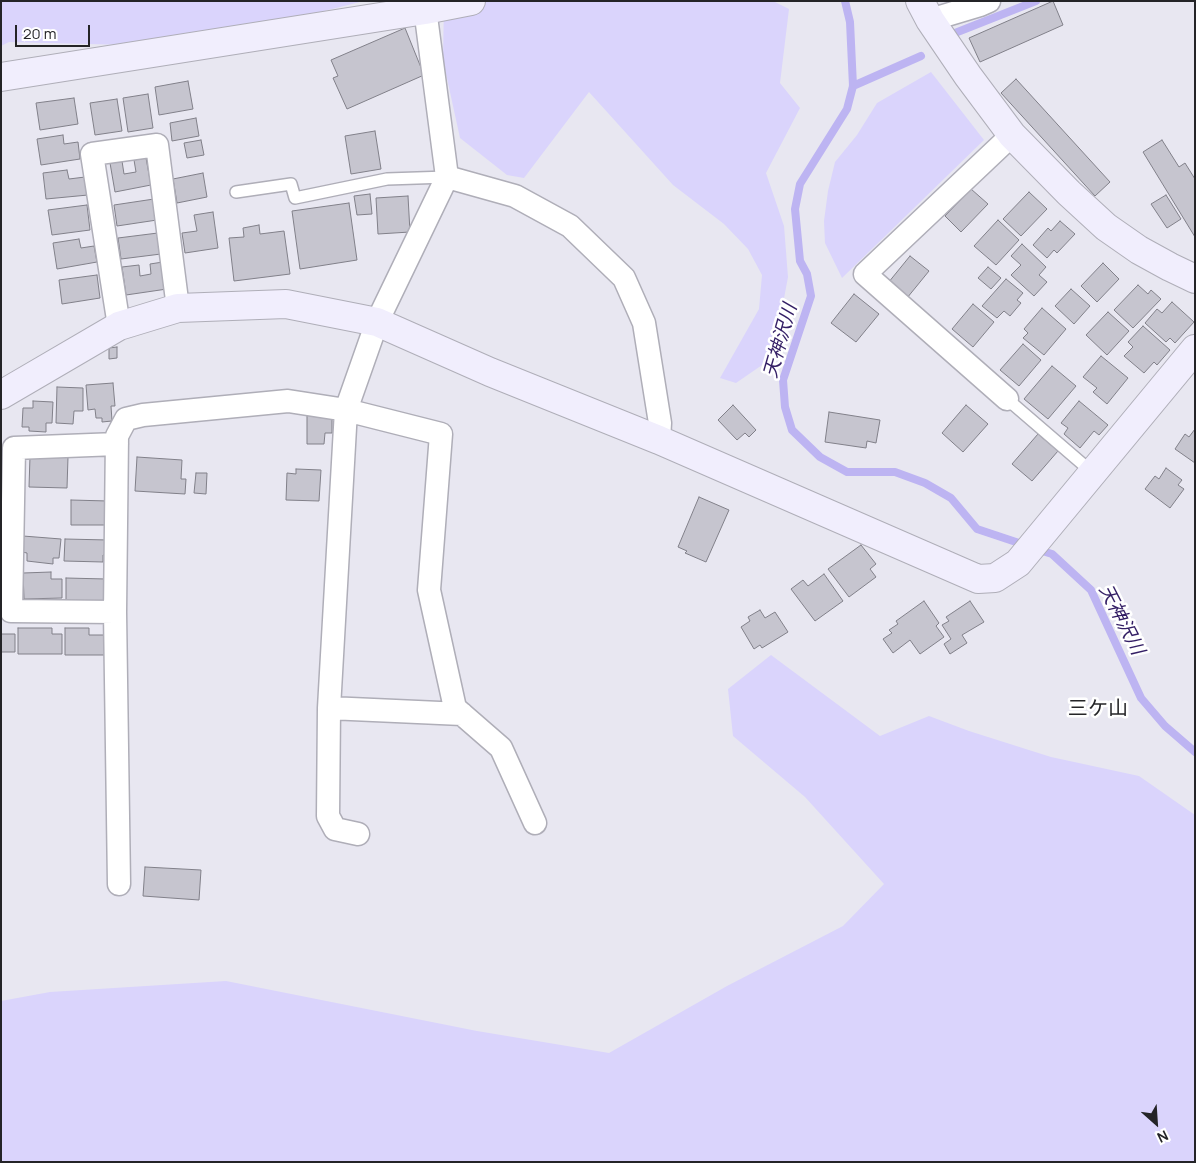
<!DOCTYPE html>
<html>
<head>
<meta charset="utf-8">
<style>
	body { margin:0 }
	#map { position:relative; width:1196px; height:1163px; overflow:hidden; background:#e8e7f1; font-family:Manrope,sans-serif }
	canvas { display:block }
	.frame { position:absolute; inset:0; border:2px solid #242427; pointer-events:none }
	.north { position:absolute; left:1131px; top:1098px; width:50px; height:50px; -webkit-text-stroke:4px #fff; paint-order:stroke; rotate:154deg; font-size:14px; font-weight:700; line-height:20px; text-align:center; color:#242427 }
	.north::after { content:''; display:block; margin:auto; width:18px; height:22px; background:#242427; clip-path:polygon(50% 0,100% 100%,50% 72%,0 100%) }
	.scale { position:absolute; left:15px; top:25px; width:75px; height:22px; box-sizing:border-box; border:2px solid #242427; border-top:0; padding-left:6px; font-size:15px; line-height:18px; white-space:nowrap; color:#242427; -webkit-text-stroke:4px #fff; paint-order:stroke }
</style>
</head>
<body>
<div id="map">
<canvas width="1196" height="1163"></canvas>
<div class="frame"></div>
<div class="north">N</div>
<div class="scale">20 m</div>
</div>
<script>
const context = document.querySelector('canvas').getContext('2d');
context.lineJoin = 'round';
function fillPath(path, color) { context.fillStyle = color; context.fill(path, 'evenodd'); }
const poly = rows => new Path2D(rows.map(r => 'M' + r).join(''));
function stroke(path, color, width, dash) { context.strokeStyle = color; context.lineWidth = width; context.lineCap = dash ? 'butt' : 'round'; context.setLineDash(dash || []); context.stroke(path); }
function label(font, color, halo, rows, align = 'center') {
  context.font = font + ' Manrope,"Noto Sans JP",sans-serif'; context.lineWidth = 5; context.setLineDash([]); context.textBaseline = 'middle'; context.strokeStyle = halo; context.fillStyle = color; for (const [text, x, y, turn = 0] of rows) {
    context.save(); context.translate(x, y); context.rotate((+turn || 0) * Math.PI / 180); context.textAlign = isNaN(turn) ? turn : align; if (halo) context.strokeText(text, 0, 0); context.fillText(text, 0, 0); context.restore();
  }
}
fillPath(poly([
	[1,1,364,1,260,27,128,45,9,42,1,46],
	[444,1,773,1,789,9,780,83,800,108,766,173,784,226,788,277,779,325,765,363,736,383,720,378,759,309,762,275,748,249,724,224,673,185,589,92,524,178,507,175,460,138,443,60],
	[931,72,984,140,842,278,825,243,824,221,828,191,835,162,857,135,877,103],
	[771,655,880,736,929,716,969,731,1051,757,1139,776,1195,815,1195,1162,1,1162,1,1001,50,992,226,981,477,1031,609,1053,727,986,843,926,884,884,805,797,733,736,728,689]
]), '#dad4fc');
stroke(poly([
	[845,1,850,22,853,86,847,109,800,184,795,209,800,261,807,274,811,296,783,380,785,407,792,430,820,457,847,472,895,472,925,483,951,498,977,529,1025,545],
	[955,33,1036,1],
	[853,86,921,56],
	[1036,549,1052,554,1091,590,1141,698,1165,726,1195,752]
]), '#bdb4f2', 8);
const building = poly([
	[1053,1,1063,25,980,62,969,38,1053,1],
	[405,28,424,75,347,109,333,78,338,76,331,60,405,28],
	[1016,79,1110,182,1095,196,1001,93,1016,79],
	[188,81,193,109,159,115,155,87,188,81],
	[148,94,153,128,128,132,123,98,148,94],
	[74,98,78,124,40,130,36,103,74,98],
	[117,99,122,131,95,135,90,103,117,99],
	[196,118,199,136,172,141,170,123,196,118],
	[375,131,381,169,351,174,345,136,375,131],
	[63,135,64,144,78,142,80,159,41,165,37,139,63,135],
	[201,140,204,155,187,158,184,143,201,140],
	[1162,140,1179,167,1185,163,1195,179,1195,237,1143,152,1162,140],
	[146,158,151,185,115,192,110,163,122,161,124,174,136,172,134,160,146,158],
	[67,170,69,179,85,177,88,195,46,199,43,173,67,170],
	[203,173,207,197,177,203,173,179,203,173],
	[971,189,988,204,961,232,945,216,971,189],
	[1029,192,1047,209,1021,236,1003,219,1029,192],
	[370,194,372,214,357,215,354,196,370,194],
	[1166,195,1181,219,1167,228,1151,204,1166,195],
	[408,196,410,232,378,234,376,198,408,196],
	[154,199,157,220,117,226,114,205,154,199],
	[349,203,357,260,300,269,292,211,349,203],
	[87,205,90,230,52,235,48,210,87,205],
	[213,212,218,248,185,253,182,233,197,231,194,215,213,212],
	[998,220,1019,240,996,265,974,246,998,220],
	[1060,221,1075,234,1057,253,1054,250,1047,258,1033,245,1048,228,1051,231,1060,221],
	[259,225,260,234,284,231,290,274,234,281,229,238,244,237,243,228,259,225],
	[158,233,161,254,121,259,118,238,158,233],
	[79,239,81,248,94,246,97,262,57,269,53,243,79,239],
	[1022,244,1046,267,1039,275,1047,282,1034,296,1011,275,1021,265,1011,256,1022,244],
	[910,256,929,271,907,298,888,283,910,256],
	[163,262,167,289,126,295,122,267,139,265,140,276,151,274,150,264,163,262],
	[1103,263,1119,279,1097,302,1081,286,1103,263],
	[988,267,1001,278,991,289,978,278,988,267],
	[97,275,100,298,62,304,59,280,97,275],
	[1006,279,1023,293,1017,300,1021,303,1010,316,1004,311,997,318,982,306,1006,279],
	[1138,285,1148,294,1151,290,1161,299,1133,328,1114,310,1138,285],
	[1071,289,1090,306,1074,324,1055,306,1071,289],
	[854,294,879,314,856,342,831,323,854,294],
	[1172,302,1194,322,1175,343,1170,338,1166,342,1145,323,1157,309,1162,313,1172,302],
	[973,304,994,322,973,347,952,329,973,304],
	[1042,308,1066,329,1044,355,1023,338,1028,333,1024,329,1042,308],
	[1108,312,1129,331,1107,355,1086,335,1108,312],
	[1143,326,1170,350,1157,365,1154,362,1144,373,1124,356,1133,347,1128,342,1143,326],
	[1023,344,1041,360,1019,386,1000,370,1023,344],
	[117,347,117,358,109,359,109,348,117,347],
	[1101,356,1128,378,1107,404,1093,392,1097,388,1083,377,1101,356],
	[1052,366,1076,386,1048,419,1024,399,1052,366],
	[113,383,115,406,111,406,112,421,102,422,102,418,96,418,95,409,88,410,86,385,113,383],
	[57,387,83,388,83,411,74,411,73,424,56,423,57,387],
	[33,401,53,402,52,423,46,423,46,432,29,431,29,427,22,427,23,408,33,408,33,401],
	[1079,401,1108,425,1099,435,1094,431,1080,448,1064,434,1068,428,1061,423,1079,401],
	[733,405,756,430,749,437,745,433,737,440,718,420,733,405],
	[966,405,988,424,963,452,942,433,966,405],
	[307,412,332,412,332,433,325,433,324,444,307,444,307,412],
	[829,412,880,420,876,443,867,441,866,448,825,442,829,412],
	[1195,429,1195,463,1175,449,1185,434,1189,437,1195,429],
	[1038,434,1058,451,1032,481,1012,464,1038,434],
	[30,457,68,457,67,488,29,487,30,457],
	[137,457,182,460,181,479,186,479,185,494,135,491,137,457],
	[1166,468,1182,480,1178,485,1184,489,1170,508,1145,489,1155,476,1159,479,1166,468],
	[296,469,321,470,319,501,286,500,287,473,296,474,296,469],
	[196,473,207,473,206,494,194,493,196,473],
	[699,497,729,510,706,562,685,553,687,551,678,547,699,497],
	[71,500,108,501,108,525,71,525,71,500],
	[23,536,61,539,59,558,53,558,53,564,27,561,27,553,22,552,23,536],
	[65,539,108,540,108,555,103,555,103,562,64,561,65,539],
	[861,545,876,564,870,569,876,577,849,597,828,569,861,545],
	[51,572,51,579,62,579,62,598,24,599,23,573,51,572],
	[824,574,843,601,815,621,791,589,803,580,808,586,824,574],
	[66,578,106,579,106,602,66,601,66,578],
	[924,601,939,623,936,626,944,637,920,654,910,640,893,653,883,639,892,633,889,630,898,624,896,621,924,601],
	[970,601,984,622,962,635,967,643,950,654,944,644,951,639,942,625,949,621,946,617,970,601],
	[760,610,765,618,775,612,788,632,762,648,760,645,754,649,741,627,750,621,748,617,760,610],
	[18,628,52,628,52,634,62,634,62,654,18,654,18,628],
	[65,628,89,628,89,635,106,635,106,655,65,655,65,628],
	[1,634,15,634,15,652,1,652,1,634],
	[145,867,201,870,199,900,143,896,145,867]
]);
fillPath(building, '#c6c5cf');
stroke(building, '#818089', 1);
const lane = poly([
	[236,192,291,184,295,198,387,179,447,177],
	[1007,399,1093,473]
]);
const street = poly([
	[424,1,447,177,515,196,570,226,624,278,644,323,660,423,659,440],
	[930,20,980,5,989,1],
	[119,326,92,154,157,145,178,308],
	[1007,399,865,274,1012,135],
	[117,444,14,448,11,611,115,612,117,436,126,419,143,415,288,401,346,410,441,434,429,590,455,708,501,748,535,823],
	[115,612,119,884],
	[329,708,462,714],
	[358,834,335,829,328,816,329,708,346,410,377,322,447,177]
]);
const secondary = poly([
	[920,1,930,20,968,76,1012,135,1069,193,1106,227,1139,250,1170,267,1195,279],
	[1,77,425,10,471,1],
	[1,395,119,326,178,308,286,304,377,322,490,372,659,440,978,579,995,578,1018,563,1195,349]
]);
stroke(lane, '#afaeb8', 14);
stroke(street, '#afaeb8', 25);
stroke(secondary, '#afaeb8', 30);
stroke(lane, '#fff', 11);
stroke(street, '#fff', 22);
stroke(secondary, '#f1eefd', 28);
label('italic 19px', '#331e65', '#fff', [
	["天神沢川",781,341,-74],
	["天神沢川",1121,620,63]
]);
label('20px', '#242427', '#fff', [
	["三ケ山",1098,709]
]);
</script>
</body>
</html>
